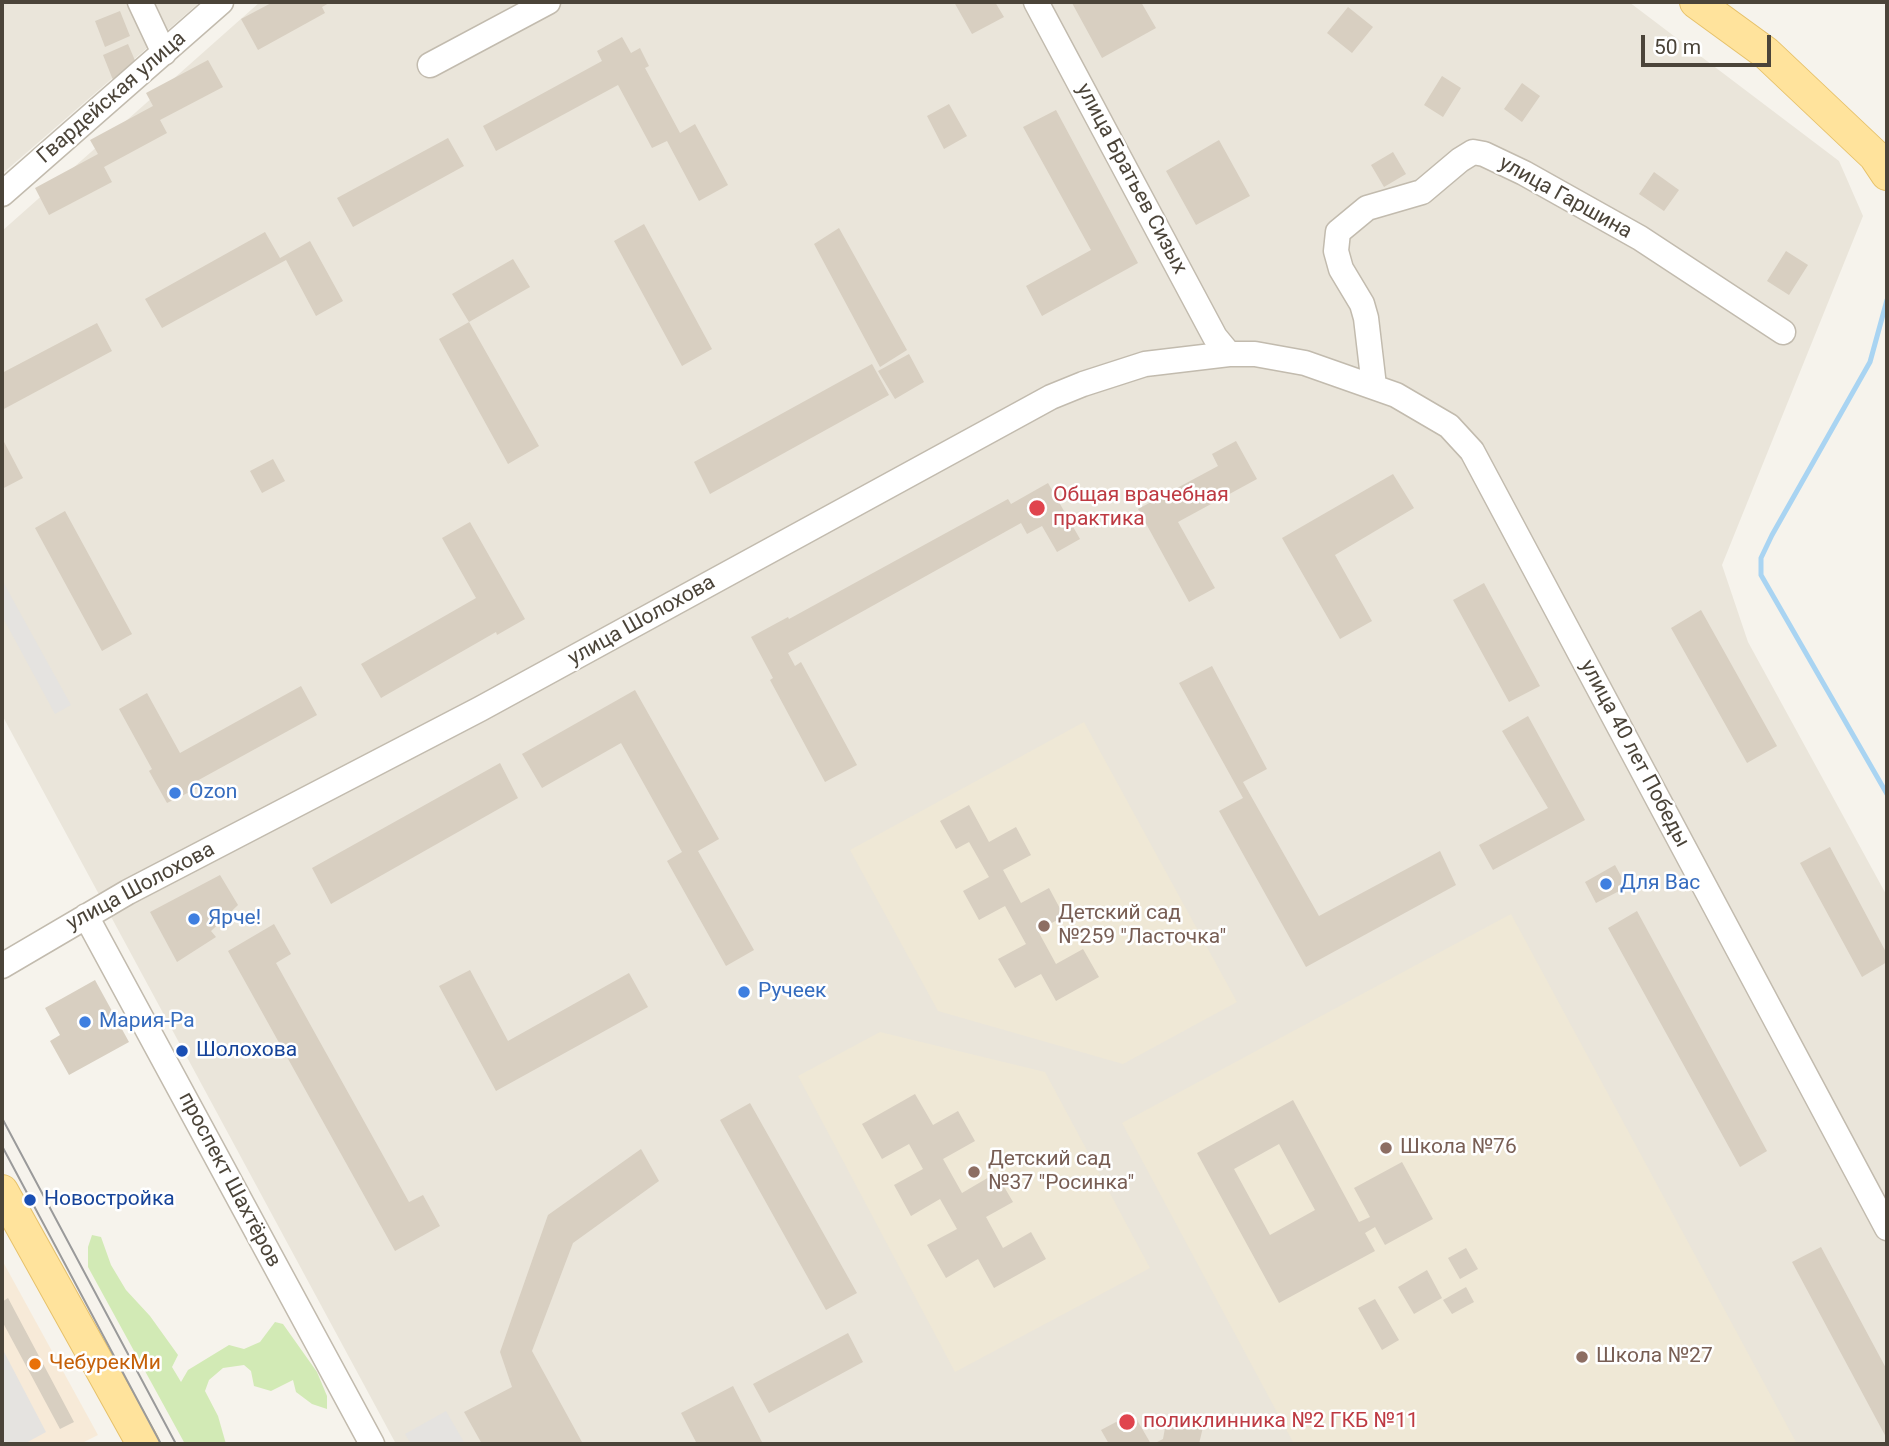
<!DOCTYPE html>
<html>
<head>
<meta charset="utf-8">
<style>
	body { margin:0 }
	#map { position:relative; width:1889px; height:1446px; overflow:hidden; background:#f6f3ec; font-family:Roboto,sans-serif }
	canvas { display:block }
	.frame { position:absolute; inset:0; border:4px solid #4b4439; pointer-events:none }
	.scale { position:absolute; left:1641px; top:35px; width:130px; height:32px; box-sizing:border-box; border:4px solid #4b4439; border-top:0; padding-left:9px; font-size:21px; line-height:24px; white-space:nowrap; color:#4b4439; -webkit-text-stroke:5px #fff; paint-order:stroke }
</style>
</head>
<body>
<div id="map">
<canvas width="1889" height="1446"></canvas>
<div class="frame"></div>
<div class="scale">50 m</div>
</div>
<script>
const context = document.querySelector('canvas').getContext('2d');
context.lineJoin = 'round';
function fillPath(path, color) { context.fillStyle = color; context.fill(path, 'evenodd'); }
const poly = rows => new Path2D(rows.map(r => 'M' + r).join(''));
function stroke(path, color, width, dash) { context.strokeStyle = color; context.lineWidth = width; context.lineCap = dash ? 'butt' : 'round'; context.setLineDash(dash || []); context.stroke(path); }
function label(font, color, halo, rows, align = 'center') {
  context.font = font + ' Roboto,sans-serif'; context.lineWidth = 5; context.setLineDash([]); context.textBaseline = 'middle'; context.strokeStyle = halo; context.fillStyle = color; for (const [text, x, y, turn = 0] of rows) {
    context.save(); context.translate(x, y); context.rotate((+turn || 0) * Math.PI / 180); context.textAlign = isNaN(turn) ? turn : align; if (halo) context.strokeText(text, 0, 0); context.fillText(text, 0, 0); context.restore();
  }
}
fillPath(poly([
	[2,2,200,2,2,174],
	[260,2,1629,2,1839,161,1863,216,1722,565,1748,642,1887,896,1887,1444,396,1444,2,715,2,231]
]), '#eae5da');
fillPath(poly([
	[2,1260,98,1435,80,1444,2,1444]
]), '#f7ead8');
fillPath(poly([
	[1084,722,1237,1002,1123,1064,938,1011,850,850],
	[1511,914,1797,1444,1294,1444,1122,1123],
	[880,1032,1045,1072,1150,1268,955,1372,798,1076]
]), '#efe8d6');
fillPath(poly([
	[92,1235,101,1237,111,1265,126,1290,150,1316,178,1355,172,1367,181,1382,188,1370,229,1345,244,1349,260,1342,275,1322,283,1324,317,1372,327,1396,327,1409,312,1404,296,1392,293,1380,271,1391,254,1386,251,1371,244,1365,223,1368,209,1380,205,1391,218,1416,226,1444,185,1444,88,1267,88,1247]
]), '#d2eab5');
fillPath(poly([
	[2,580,71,705,55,714,2,616],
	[2,1348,46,1432,24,1444,2,1444],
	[446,1411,465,1444,411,1444,405,1434]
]), '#e5e3e0');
stroke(poly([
	[1887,300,1870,362,1772,535,1761,558,1761,575,1887,794]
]), '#a9d4f2', 5);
fillPath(poly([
	[273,2,331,2,322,7,325,13,258,50,241,19],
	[954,2,995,2,1004,17,972,34],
	[1074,2,1141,2,1156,28,1102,58,1072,3],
	[1348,7,1373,27,1352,53,1327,33],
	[120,11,130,36,105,47,95,21],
	[622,37,631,53,640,48,649,66,645,68,680,133,695,124,728,185,699,201,667,141,652,148,618,85,496,151,483,126,602,61,597,51],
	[128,44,139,70,113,80,103,55],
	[208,60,223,87,160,120,167,133,104,167,112,182,49,215,35,188,98,154,90,140,153,106,146,93],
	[1442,76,1461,88,1443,117,1424,105],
	[1522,83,1540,96,1522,122,1504,109],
	[949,104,967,136,944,149,927,116],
	[1056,110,1138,263,1042,316,1026,286,1091,250,1023,127],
	[448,138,464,166,353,227,337,198],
	[1219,140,1250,196,1196,225,1166,171],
	[1393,152,1406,174,1384,187,1371,165],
	[1654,172,1679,190,1664,211,1639,194],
	[644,224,712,349,682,366,614,241],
	[839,228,907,350,880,367,814,244],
	[265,232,280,258,310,241,343,301,316,316,286,260,162,328,145,299],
	[1786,251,1808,265,1789,295,1767,281],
	[513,259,530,287,469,322,539,446,508,464,439,339,469,322,452,294],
	[97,323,112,351,2,410,2,373],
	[909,354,924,382,895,399,878,371],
	[872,364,889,395,710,494,694,462],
	[2,438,23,478,2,489],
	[1236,441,1257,479,1178,522,1215,588,1189,602,1138,509,1218,466,1212,454],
	[273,459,285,481,262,493,250,471],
	[1393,474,1414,508,1335,555,1372,621,1340,639,1282,538],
	[1048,483,1080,539,1057,552,1042,526,1027,534,1021,523,788,653,795,666,801,662,857,765,825,782,770,680,773,678,751,637,788,617,789,619,1008,499,1011,504],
	[65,511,132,634,102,651,35,528],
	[470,522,525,619,497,635,496,632,381,698,361,664,476,598,442,538],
	[1484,583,1540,686,1509,702,1453,600],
	[1701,610,1777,746,1747,763,1671,628],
	[1212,666,1267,769,1243,782,1319,916,1440,851,1456,885,1306,967,1219,811,1243,798,1179,683],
	[301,686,317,715,195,782,198,788,167,803,149,771,152,769,119,709,147,693,180,753],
	[635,690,719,839,698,851,754,950,726,966,667,861,682,852,621,743,542,788,522,754],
	[1528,716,1585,820,1493,870,1479,845,1548,808,1502,731],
	[500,763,518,798,331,904,312,868],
	[969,805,989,842,1016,827,1031,855,1003,870,1021,903,1049,888,1064,916,1038,931,1056,964,1083,949,1099,977,1056,1001,1041,974,1015,988,998,959,1026,944,1005,906,979,920,963,891,989,877,969,842,956,849,940,821],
	[1830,847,1887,954,1887,962,1862,977,1800,863],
	[1615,865,1627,887,1596,903,1585,882],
	[220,875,238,905,211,931,216,937,177,962,150,912],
	[1637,911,1767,1151,1740,1167,1608,928],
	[274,924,291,954,276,963,409,1202,423,1195,440,1226,395,1251,228,951],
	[470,970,508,1041,629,973,648,1007,496,1091,439,986],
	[95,980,129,1042,69,1075,50,1041,60,1035,45,1008],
	[915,1094,933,1125,958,1111,975,1141,943,1159,962,1193,996,1173,1013,1202,986,1217,1003,1248,1031,1232,1046,1259,994,1288,978,1259,946,1278,927,1245,957,1229,940,1199,911,1216,894,1185,923,1169,909,1144,882,1159,862,1124],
	[1293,1100,1359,1222,1370,1217,1354,1188,1402,1162,1433,1219,1385,1245,1375,1227,1365,1233,1375,1251,1279,1303,1197,1153],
	[1279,1144,1315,1210,1270,1235,1234,1169],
	[750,1103,857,1293,826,1310,720,1120],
	[641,1149,659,1181,573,1243,532,1351,583,1444,482,1444,464,1412,512,1387,500,1352,548,1215],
	[1821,1247,1887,1370,1887,1439,1792,1262],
	[1466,1248,1478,1269,1460,1279,1448,1258],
	[1427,1270,1442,1298,1414,1314,1398,1287],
	[1466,1287,1474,1302,1452,1314,1443,1300],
	[8,1298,74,1422,60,1429,2,1321,2,1302],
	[1375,1299,1399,1340,1382,1350,1358,1308],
	[848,1333,863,1362,769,1413,753,1384],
	[733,1386,763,1444,697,1444,681,1413],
	[1133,1413,1151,1444,1109,1444,1101,1430],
	[1167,1417,1203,1427,1199,1444,1153,1444,1163,1439]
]), '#d8cfc1');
const minor = poly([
	[140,2,164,53],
	[1036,2,1215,337,1229,354],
	[430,65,548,2],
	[2,194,221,2],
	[1374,386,1366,318,1362,304,1341,269,1336,251,1338,232,1367,208,1422,192,1460,160,1473,152,1484,154,1524,173,1640,238,1783,332],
	[86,916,372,1444],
	[2,966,128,892,480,709,1051,397,1083,384,1145,364,1229,354,1255,354,1305,363,1396,395,1449,426,1472,451,1887,1228]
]);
const major = poly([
	[1696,2,1766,53,1875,156,1887,174],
	[2,1191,143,1444]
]);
stroke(minor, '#c2bbae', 27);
stroke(major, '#e6c16a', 34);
stroke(minor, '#fff', 24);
stroke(major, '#ffe39c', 32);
stroke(poly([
	[2,1118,176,1444],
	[2,1146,161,1444]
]), '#9a9a9a', 2);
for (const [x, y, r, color] of [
	[1037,508,9,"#e0444e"],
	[175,793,7,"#3f7fe0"],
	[1606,884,7,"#3f7fe0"],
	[194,919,7,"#3f7fe0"],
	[1044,926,7,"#8d6e63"],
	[744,992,7,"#3f7fe0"],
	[85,1022,7,"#3f7fe0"],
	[182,1051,7,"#1a4fb4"],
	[1386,1148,7,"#8d6e63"],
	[974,1172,7,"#8d6e63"],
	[30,1200,7,"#1a4fb4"],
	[1582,1357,7,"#8d6e63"],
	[35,1364,7,"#e8710a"],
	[1127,1422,9,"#e0444e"]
]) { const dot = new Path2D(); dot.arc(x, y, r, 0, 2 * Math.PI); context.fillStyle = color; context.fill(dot); stroke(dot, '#fff', 2.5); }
label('21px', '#4b4439', '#fff', [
	["Гвардейская улица",112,98,-41],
	["улица Братьев Сизых",1131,179,62],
	["улица Гаршина",1565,198,29],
	["улица Шолохова",642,621,-29],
	["улица 40 лет Победы",1634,754,62],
	["улица Шолохова",141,887,-28],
	["проспект Шахтёров",229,1180,62]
]);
label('21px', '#be3a42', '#fff', [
	["Общая врачебная",1053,496],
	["практика",1053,520],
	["поликлинника №2 ГКБ №11",1143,1422]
], 'left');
label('21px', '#366cbe', '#fff', [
	["Ozon",189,793],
	["Для Вас",1620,884],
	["Ярче!",208,919],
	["Ручеек",758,992],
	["Мария-Ра",99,1022]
], 'left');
label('21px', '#785e54', '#fff', [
	["Детский сад",1058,914],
	["№259 \"Ласточка\"",1058,938],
	["Школа №76",1400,1148],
	["Детский сад",988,1160],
	["№37 \"Росинка\"",988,1184],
	["Школа №27",1596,1357]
], 'left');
label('21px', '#164399', '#fff', [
	["Шолохова",196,1051],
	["Новостройка",44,1200]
], 'left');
label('21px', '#c56008', '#fff', [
	["ЧебурекМи",49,1364]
], 'left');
</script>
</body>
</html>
